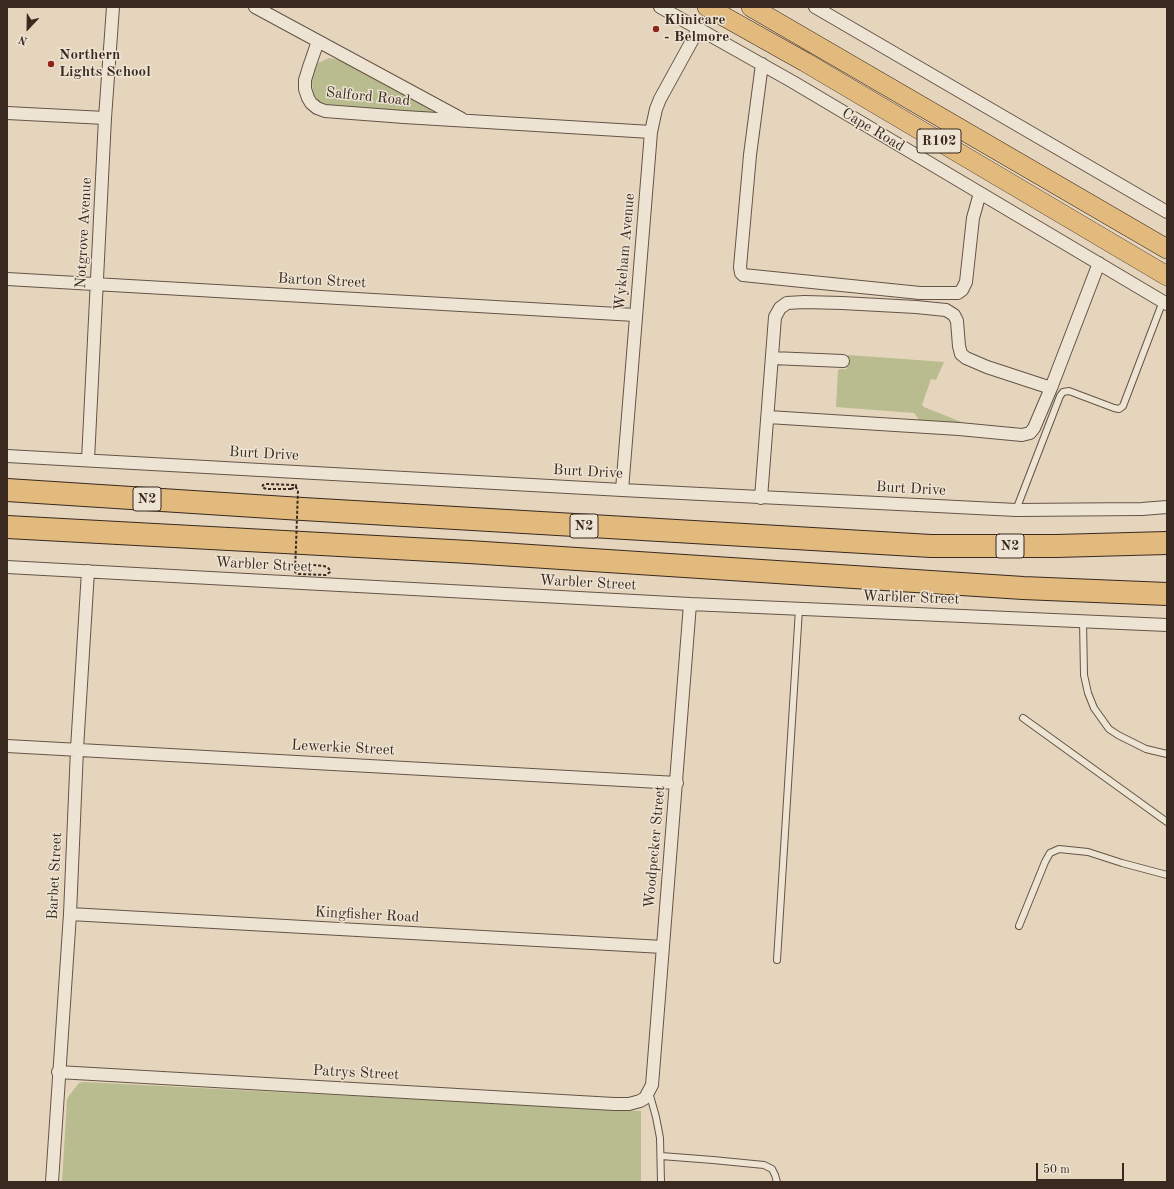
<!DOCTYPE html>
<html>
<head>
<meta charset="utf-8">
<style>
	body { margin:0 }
	#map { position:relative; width:1174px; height:1189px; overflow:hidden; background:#e5d5bd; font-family:"Old Standard TT",serif }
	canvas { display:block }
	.frame { position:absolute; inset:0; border:8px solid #39291f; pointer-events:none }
	.north { position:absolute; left:8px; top:8px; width:40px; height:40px; -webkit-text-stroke:3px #eee4d4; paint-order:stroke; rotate:202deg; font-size:11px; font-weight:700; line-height:16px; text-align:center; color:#39291f }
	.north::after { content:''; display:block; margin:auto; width:14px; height:18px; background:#39291f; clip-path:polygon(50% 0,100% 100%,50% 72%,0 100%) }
	.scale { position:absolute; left:1036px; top:1163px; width:88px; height:18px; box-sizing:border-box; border:2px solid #39291f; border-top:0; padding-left:5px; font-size:12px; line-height:14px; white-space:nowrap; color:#39291f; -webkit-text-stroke:3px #eee4d4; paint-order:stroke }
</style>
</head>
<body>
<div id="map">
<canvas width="1174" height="1189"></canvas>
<div class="frame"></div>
<div class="north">N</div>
<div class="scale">50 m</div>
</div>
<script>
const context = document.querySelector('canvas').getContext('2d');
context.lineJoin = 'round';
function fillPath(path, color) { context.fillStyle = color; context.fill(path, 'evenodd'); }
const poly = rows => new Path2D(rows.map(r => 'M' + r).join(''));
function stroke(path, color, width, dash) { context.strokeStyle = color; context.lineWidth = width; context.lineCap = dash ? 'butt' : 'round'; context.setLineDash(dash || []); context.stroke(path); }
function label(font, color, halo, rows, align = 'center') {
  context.font = font + ' "Old Standard TT",serif'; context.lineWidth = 3; context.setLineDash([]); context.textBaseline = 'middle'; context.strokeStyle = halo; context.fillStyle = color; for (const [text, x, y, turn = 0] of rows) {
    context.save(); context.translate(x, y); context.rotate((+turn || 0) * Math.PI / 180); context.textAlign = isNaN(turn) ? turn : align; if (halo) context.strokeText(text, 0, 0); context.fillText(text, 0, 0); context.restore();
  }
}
fillPath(poly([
	[329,58,340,60,430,109,432,112,430,113,328,107,321,104,313,94,312,80,314,69,318,63],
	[848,355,944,362,936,380,931,379,922,405,924,407,969,425,919,420,914,413,836,407,838,370,841,369,847,369],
	[84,1082,641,1111,641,1182,62,1182,67,1100,68,1097,79,1083]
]), '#b9bc8e');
const service = poly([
	[1016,510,1060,396,1063,392,1069,391,1114,408,1119,409,1123,406,1163,301],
	[1083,621,1084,675,1088,693,1094,708,1109,729,1118,735,1146,749,1167,754],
	[1023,718,1167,822],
	[1019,926,1045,862,1050,853,1059,849,1088,852,1122,863,1167,875],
	[777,960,799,609],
	[649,1092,656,1117,660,1138,661,1182],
	[661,1156,713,1160,764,1165,772,1169,775,1175,777,1182]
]);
const minor = poly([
	[255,7,462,119],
	[660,7,793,82,1167,304],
	[815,7,1167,212],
	[318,41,309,67,305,80,305,89,308,98,311,103,317,108,325,111,404,117,651,132],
	[762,64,750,155,740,267,741,273,743,275,920,293,958,293,962,290,966,282,973,218,980,193],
	[7,113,105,118],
	[7,279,635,315],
	[772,358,843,361],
	[768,417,959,429,1022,435,1030,433,1034,428,1051,388,1099,263],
	[7,456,622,490,1016,510,1142,509,1167,507],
	[88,460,105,118,113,7],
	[622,490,651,132,656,109,660,99,699,28],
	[761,498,775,317,780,308,787,303,804,302,842,303,916,307,946,310,954,315,957,321,959,346,961,354,966,358,987,367,1051,388],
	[7,567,690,604,1167,625],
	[7,746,677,783],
	[70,914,663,947],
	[58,1072,614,1104,629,1104,640,1101,645,1098,652,1085,653,1073,690,604],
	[52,1182,70,914,77,749,88,571]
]);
const primary = poly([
	[707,7,805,62,1167,276],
	[751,7,1167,249]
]);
const motorway = poly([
	[7,490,286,508,931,546,1056,546,1167,543],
	[7,527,469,552,1023,588,1167,594]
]);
stroke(service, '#645446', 8);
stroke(minor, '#645446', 14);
stroke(primary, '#39291f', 20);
stroke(motorway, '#39291f', 24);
stroke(poly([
	[291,489,296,487,296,484],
	[295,571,296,568,302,564]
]), '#39291f', 2, [3, 2]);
stroke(service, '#eee4d4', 6);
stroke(minor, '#eee4d4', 12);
stroke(primary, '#e2ba7e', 19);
stroke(motorway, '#e2ba7e', 22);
stroke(poly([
	[291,489,266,489,262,487,263,485,266,484,294,485,298,490,295,572,299,574,326,575,330,572,330,570,328,568,324,566,302,564]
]), '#39291f', 2, [3, 2]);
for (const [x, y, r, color] of [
	[656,29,4,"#8f2418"],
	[51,64,4,"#8f2418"]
]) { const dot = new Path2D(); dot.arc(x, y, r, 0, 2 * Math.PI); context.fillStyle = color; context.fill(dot); stroke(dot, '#eee4d4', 1.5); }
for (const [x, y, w] of [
	[939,141,44],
	[147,499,28],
	[584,526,28],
	[1010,546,28]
]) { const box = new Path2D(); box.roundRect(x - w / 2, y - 12, w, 24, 3); context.fillStyle = '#eee4d4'; context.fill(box); stroke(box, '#39291f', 1); }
label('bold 14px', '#39291f', null, [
	["R102",939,141],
	["N2",147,499],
	["N2",584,526],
	["N2",1010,546]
]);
label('bold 15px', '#39291f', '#eee4d4', [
	["Klinicare",664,20],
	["- Belmore",664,37],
	["Northern",59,55],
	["Lights School",59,72]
], 'left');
label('15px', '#39291f', '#eee4d4', [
	["Salford Road",368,97,6],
	["Cape Road",873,130,31],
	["Notgrove Avenue",84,233,-87],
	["Wykeham Avenue",625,252,-85],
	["Barton Street",322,281,3],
	["Burt Drive",264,454,3],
	["Burt Drive",588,472,3],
	["Burt Drive",911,489,3],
	["Warbler Street",264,565,3],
	["Warbler Street",588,583,3],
	["Warbler Street",911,598,2],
	["Lewerkie Street",343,748,3],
	["Woodpecker Street",655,847,-85],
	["Barbet Street",55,876,-87],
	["Kingfisher Road",367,915,3],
	["Patrys Street",356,1073,3]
]);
</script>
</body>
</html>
